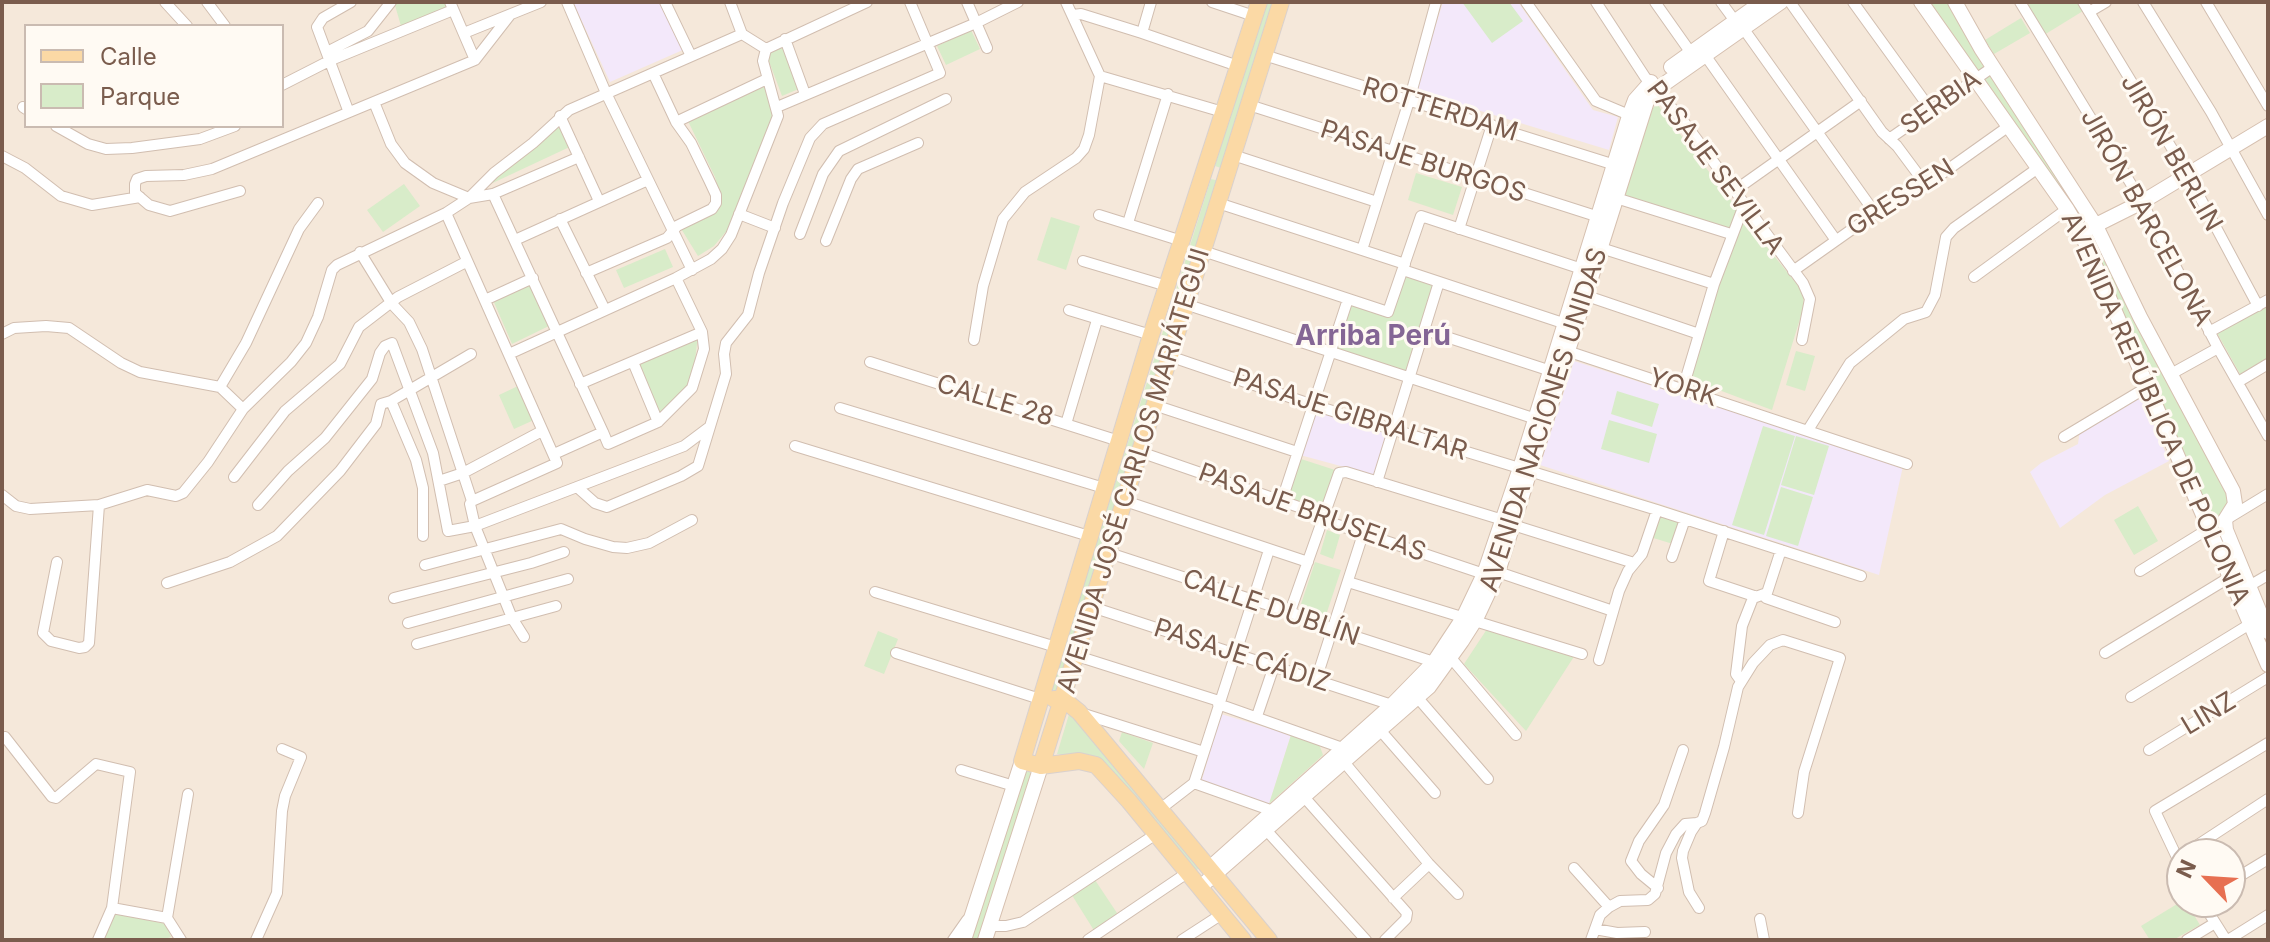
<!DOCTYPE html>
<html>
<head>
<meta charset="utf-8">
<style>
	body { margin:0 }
	#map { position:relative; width:2270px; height:942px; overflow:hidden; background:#fdf6ec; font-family:Inter,sans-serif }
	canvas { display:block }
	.frame { position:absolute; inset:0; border:4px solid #7a5c4d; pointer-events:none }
	.legend { position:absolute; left:24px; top:24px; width:260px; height:104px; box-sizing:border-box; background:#fffaf3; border:2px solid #cabbb1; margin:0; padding:10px 14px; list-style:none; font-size:24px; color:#7a5c4d }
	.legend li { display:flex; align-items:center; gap:16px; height:40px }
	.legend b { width:40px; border:2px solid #cabbb1 }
	.north { position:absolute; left:2166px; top:838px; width:80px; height:80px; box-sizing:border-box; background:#fffaf3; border:2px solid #cabbb1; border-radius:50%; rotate:295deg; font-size:22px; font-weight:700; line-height:32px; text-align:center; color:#7a5c4d }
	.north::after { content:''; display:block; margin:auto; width:28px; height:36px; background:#e76f51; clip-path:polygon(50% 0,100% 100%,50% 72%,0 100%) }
</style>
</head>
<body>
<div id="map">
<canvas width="2270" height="942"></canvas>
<div class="frame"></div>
<ul class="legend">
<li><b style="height:10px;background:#fbd9a5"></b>Calle</li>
<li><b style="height:22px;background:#d8ecc9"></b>Parque</li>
</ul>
<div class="north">N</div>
</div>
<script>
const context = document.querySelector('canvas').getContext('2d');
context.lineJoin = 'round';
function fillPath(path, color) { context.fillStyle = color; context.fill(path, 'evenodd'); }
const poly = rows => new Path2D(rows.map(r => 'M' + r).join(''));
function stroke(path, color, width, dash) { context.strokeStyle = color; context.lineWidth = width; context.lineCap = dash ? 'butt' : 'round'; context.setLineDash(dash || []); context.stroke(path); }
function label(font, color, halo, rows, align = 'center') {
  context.font = font + ' Inter,sans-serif'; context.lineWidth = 6; context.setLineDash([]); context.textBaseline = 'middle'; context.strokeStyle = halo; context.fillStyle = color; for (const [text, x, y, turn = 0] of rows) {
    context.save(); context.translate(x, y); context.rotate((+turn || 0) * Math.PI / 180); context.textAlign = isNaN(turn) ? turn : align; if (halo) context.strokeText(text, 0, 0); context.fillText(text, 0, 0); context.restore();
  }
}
fillPath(poly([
	[2,2,2268,2,2268,940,2,940],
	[26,26,282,26,282,126,26,126],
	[2182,854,2230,854,2230,902,2182,902]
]), '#f5e8da');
fillPath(poly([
	[573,2,662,2,685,49,610,82],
	[1443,2,1518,2,1593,110,1618,117,1609,150,1415,91],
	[1574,361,1903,466,1879,575,1540,465],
	[2141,395,2169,461,2105,495,2060,528,2030,472,2041,463,2078,444,2080,429],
	[1315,410,1387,433,1374,475,1300,455],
	[1221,714,1291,735,1269,804,1201,783]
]), '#f3e8fa');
fillPath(poly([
	[394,2,446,2,448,7,401,26],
	[1265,2,1275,2,1224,169,1215,166],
	[1462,2,1509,2,1523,21,1492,43],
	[1929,2,1952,2,2082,215,2076,215],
	[2033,2,2077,2,2083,11,2044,35,2027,6],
	[2021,18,2030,33,1994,54,1985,40],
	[971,30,980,49,946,65,937,46],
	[785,43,801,88,782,96,767,56,770,49],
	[764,85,775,113,729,228,714,246,698,256,680,227,718,208,722,201,715,177,688,121],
	[1657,104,1739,211,1729,233,1619,198,1642,120],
	[563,115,576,144,482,188],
	[1416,173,1462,187,1453,215,1408,200],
	[1211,179,1220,181,1063,692,1050,690],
	[404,184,420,206,383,232,367,210],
	[1742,216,1804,293,1803,309,1772,410,1687,378],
	[1051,217,1080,226,1066,270,1037,260],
	[2090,234,2231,491,2227,510,2214,518,2211,517,2087,236],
	[665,249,673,267,624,288,616,270],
	[1405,272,1437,284,1410,375,1333,348,1349,301,1389,314],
	[532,281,553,324,512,344,493,300],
	[2268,301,2268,358,2240,374,2216,331],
	[698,335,693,379,662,416,634,363],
	[1796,351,1815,356,1805,391,1786,385],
	[518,386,534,420,514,429,499,395],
	[1617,391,1659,404,1652,427,1611,414],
	[1609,420,1657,434,1649,463,1601,449],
	[1763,426,1795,436,1764,535,1732,525],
	[1796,436,1829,446,1814,495,1781,485],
	[1298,458,1335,470,1320,513,1284,501],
	[1781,487,1813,497,1798,546,1766,536],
	[2138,506,2158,541,2134,555,2114,520],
	[1657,515,1680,523,1673,544,1650,537],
	[1327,530,1340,535,1333,559,1320,554],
	[1315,562,1341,570,1326,615,1300,607],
	[1489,626,1575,655,1526,731,1464,664],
	[878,631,898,639,884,674,864,666],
	[1070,711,1201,867,1194,872,1097,760,1057,754],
	[1122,732,1153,743,1144,769,1119,741],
	[1291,735,1319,744,1323,755,1269,804],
	[1029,771,1032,772,982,940,970,940,1024,773],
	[1093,877,1119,916,1095,932,1070,892],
	[2182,901,2186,902,2200,925,2173,940,2150,940,2141,926],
	[112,913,166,924,171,937,162,940,103,940]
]), '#d8ecc9');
const street = poly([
	[165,2,187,26],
	[207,2,225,26],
	[450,2,475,60],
	[567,2,606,93,692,270],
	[665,2,691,56],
	[730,2,742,34,766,49],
	[967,2,987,48],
	[1212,2,1254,16],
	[1526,2,1596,101,1634,117],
	[1596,2,1645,77,1684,122,1803,283,1810,299,1802,340],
	[1655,2,1691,53],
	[1721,2,1735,21],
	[1790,2,1882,132,1897,146,1926,185],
	[1853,2,1931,110],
	[2020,2,2142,202,2218,348,2268,436],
	[2083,2,2188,175,2258,306],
	[2143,2,2211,112,2268,215],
	[2206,2,2268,106],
	[2089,12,2106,2],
	[1073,15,1081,14,1142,33,1238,66],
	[1743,28,1875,213],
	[464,33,541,2],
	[1142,33,1151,2],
	[785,39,805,94],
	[766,49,867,2],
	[327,52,368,31,391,2],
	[1264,55,1615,165],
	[1705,55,1835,239],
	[1100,76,1223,112],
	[282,85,331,60,453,10],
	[374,102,391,144,405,163,433,183,469,198,494,173,533,143,569,110,742,34],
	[1249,105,1599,217],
	[23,107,26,109],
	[777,107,976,23,1018,2],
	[348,110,317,27,323,18,351,2],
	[560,116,599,201],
	[676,122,767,79],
	[56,126,88,144,106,149,132,148,200,139,235,126],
	[1889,139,1993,67],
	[1233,155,1377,202],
	[2,156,25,168,61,196,92,205,140,197],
	[240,191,170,211,149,205,135,193,135,184,137,179,146,176,184,175,212,169,475,60,510,15],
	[1734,191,1861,101],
	[493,194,603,432],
	[1616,198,1731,234],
	[1218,203,1405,264],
	[446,213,557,463,472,501],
	[739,214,775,228],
	[1099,215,1182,241],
	[560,219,604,308],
	[1128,223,1168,94],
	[1459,229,1492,125],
	[800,234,823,174,839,151,946,99],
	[515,240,648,180],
	[826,241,851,179,858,169,918,143],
	[1601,248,1714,284],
	[1362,250,1409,101,1436,2],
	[1203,251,1388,312,1421,216,1582,269],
	[360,252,392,304,409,322,422,349,472,501,470,504,475,526,512,618,524,637],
	[1083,261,1167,286],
	[1403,270,1566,324],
	[1793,271,1875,213,1926,185,2009,126],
	[586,273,667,238,677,226,712,209,716,203,716,195,709,180,691,143,676,122,653,73],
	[1974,277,2067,209],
	[1587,296,1699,334],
	[485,300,533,278],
	[1185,304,1536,419],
	[1069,310,1151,335],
	[1425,330,1551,371],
	[2209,332,2268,300],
	[2,334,14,328,46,326,69,328,121,363,140,372,220,387,243,409],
	[974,340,983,286,1003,219,1025,192,1076,158,1084,149,1089,135,1100,76,1066,2],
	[1564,350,1907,464],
	[509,354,676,278,711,259,722,249,731,235,778,116,763,61,766,49],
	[1169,356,1313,405,1657,510,1861,576],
	[633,362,658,422],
	[870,362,1119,441],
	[2171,374,2218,348],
	[2238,382,2268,364],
	[580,384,702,332],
	[220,387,246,343,299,229,318,203],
	[1683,388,1714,284,1744,205],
	[391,401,416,460,423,488,423,536],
	[1154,405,1297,452],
	[840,408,1104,488],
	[1066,424,1097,320],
	[1808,430,1850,363,1904,319,1926,312,1935,295,1946,237,1954,228,2038,168],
	[2064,437,2149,386],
	[795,446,1089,536],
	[1140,452,1319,514,1329,522,1484,574],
	[554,454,603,432,608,444,658,422,692,388,704,349,702,332,676,278],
	[234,477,285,411,340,364,359,327,398,297,466,262],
	[439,481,463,473,542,431],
	[1377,482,1439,282],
	[577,487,595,503,607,507,681,476,698,466,726,374,724,354,726,343,748,315,759,273,783,203,810,138,823,124,940,73,910,2],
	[2,495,16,506,30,509,99,505,147,490,176,496,183,493,208,462,243,409,291,362,306,343,318,317,332,270,337,265,446,213,469,198,493,194,579,157],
	[1282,500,1348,299],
	[1125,501,1308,562],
	[258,505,288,471,325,438,372,379,380,353,385,346,392,343,433,453,448,531,475,526,684,446,708,428],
	[2227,519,2268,494],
	[1513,525,1634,563],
	[1724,531,1709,581,1754,596],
	[1109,553,1290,612,1332,629,1434,662],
	[1672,557,1685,519],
	[57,562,43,633,51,641,79,648,85,647,89,643,99,505],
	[425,565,561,529,585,539,613,547,627,548,649,543,692,520],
	[2140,571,2213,526],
	[1498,572,1613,611],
	[1348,582,1582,654],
	[167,583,230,562,277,536,340,471,376,424,381,404,391,401,471,354],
	[2249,586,2268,575],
	[875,592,1056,647],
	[1763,595,1766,598,1835,622],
	[394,598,531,563,564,552],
	[1092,607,1392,705],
	[1290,612,1339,473,1346,472,1503,520],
	[408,623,568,579],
	[417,644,556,606],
	[896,653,1040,699],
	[2105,653,2230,577],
	[1077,656,1219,701],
	[1451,658,1516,735],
	[1599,660,1619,591,1628,571,1642,554,1657,510],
	[1316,680,1363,534],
	[1741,681,1736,674,1742,626,1753,598,1767,593,1781,550],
	[1417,697,1488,779],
	[2131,697,2250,624],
	[1218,704,1348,750],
	[1084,714,1204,752],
	[1257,716,1274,666],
	[1380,730,1435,793],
	[5,737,52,797,56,798,96,764,130,772,112,908,98,940],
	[2149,750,2268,677],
	[1344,762,1429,864,1458,894],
	[961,770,1014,786],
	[1194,783,1269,550],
	[1194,783,1273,811],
	[1305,798,1407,913,1406,919,1385,940],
	[1159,810,1194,783],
	[1267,831,1366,940],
	[2184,854,2268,799],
	[1574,868,1609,907],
	[2182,868,2155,811,2268,743],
	[2230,882,2268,859],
	[1658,888,1641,874,1631,861,1639,841,1664,805,1683,750],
	[1393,898,1429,864],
	[2202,902,2226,940],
	[112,908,167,918,181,940],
	[1699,908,1689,892,1682,858,1683,851,1691,832,1697,823,1702,821,1705,813,1724,747,1738,687,1753,663,1770,645,1783,640,1840,658,1804,772,1798,813],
	[167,918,188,794],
	[1760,919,1764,940],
	[989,926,1006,926,1023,922,1156,834],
	[1595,929,1617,933,1645,932],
	[256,940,277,893,282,811,285,796,301,757,282,749],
	[953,940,967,920],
	[1088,940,1187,873],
	[1182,940,1222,914],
	[1591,940,1600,915,1609,907,1620,901,1648,900,1655,894,1666,853,1676,834,1685,824,1697,823],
	[2187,940,2215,923],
	[2228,940,2268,915]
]);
const secondary = poly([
	[1921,2,2067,209,2081,233,2268,665],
	[1955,2,1982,50,2096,226,2140,317,2233,491,2235,504,2225,520,2226,530,2268,632],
	[1671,67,1762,2],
	[2088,229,2142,202,2268,126],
	[1213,865,1392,705,1434,662,1463,618,1484,574,1520,468,1629,116,1635,100,1651,82],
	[1206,882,1429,687,1462,641,1476,619,1498,572,1648,98,1657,89,1781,2],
	[964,940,1022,761],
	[985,940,1041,766]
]);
const primary = poly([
	[1054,699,1063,699,1079,712,1269,940],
	[1041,766,1281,2],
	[1243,940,1129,801,1096,765,1079,761,1041,766,1022,761,1151,335,1259,2]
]);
stroke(street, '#d1beb0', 12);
stroke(secondary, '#d6c0b0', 16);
stroke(primary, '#dad1cd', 18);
stroke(street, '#fff', 10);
stroke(secondary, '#fff', 14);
stroke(primary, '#fbd9a5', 16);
label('26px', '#7a5c4d', '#fffaf3', [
	["SERBIA",1941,103,-35],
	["ROTTERDAM",1440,110,17],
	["JIRÓN BERLIN",2171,153,60],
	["PASAJE BURGOS",1423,162,18],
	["PASAJE SEVILLA",1715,168,53],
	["GRESSEN",1901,198,-32],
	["JIRÓN BARCELONA",2146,218,61],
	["YORK",1683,388,18],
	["CALLE 28",995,401,17],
	["AVENIDA REPÚBLICA DE POLONIA",2155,409,66],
	["PASAJE GIBRALTAR",1350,415,18],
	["AVENIDA NACIONES UNIDAS",1544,420,-72],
	["AVENIDA JOSÉ CARLOS MARIÁTEGUI",1134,471,-73],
	["PASAJE BRUSELAS",1312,513,20],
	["CALLE DUBLÍN",1271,608,19],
	["PASAJE CÁDIZ",1242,656,18],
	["LINZ",2209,714,-31]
]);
label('bold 28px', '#846695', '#fffaf3', [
	["Arriba Perú",1373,337]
]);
</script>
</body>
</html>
